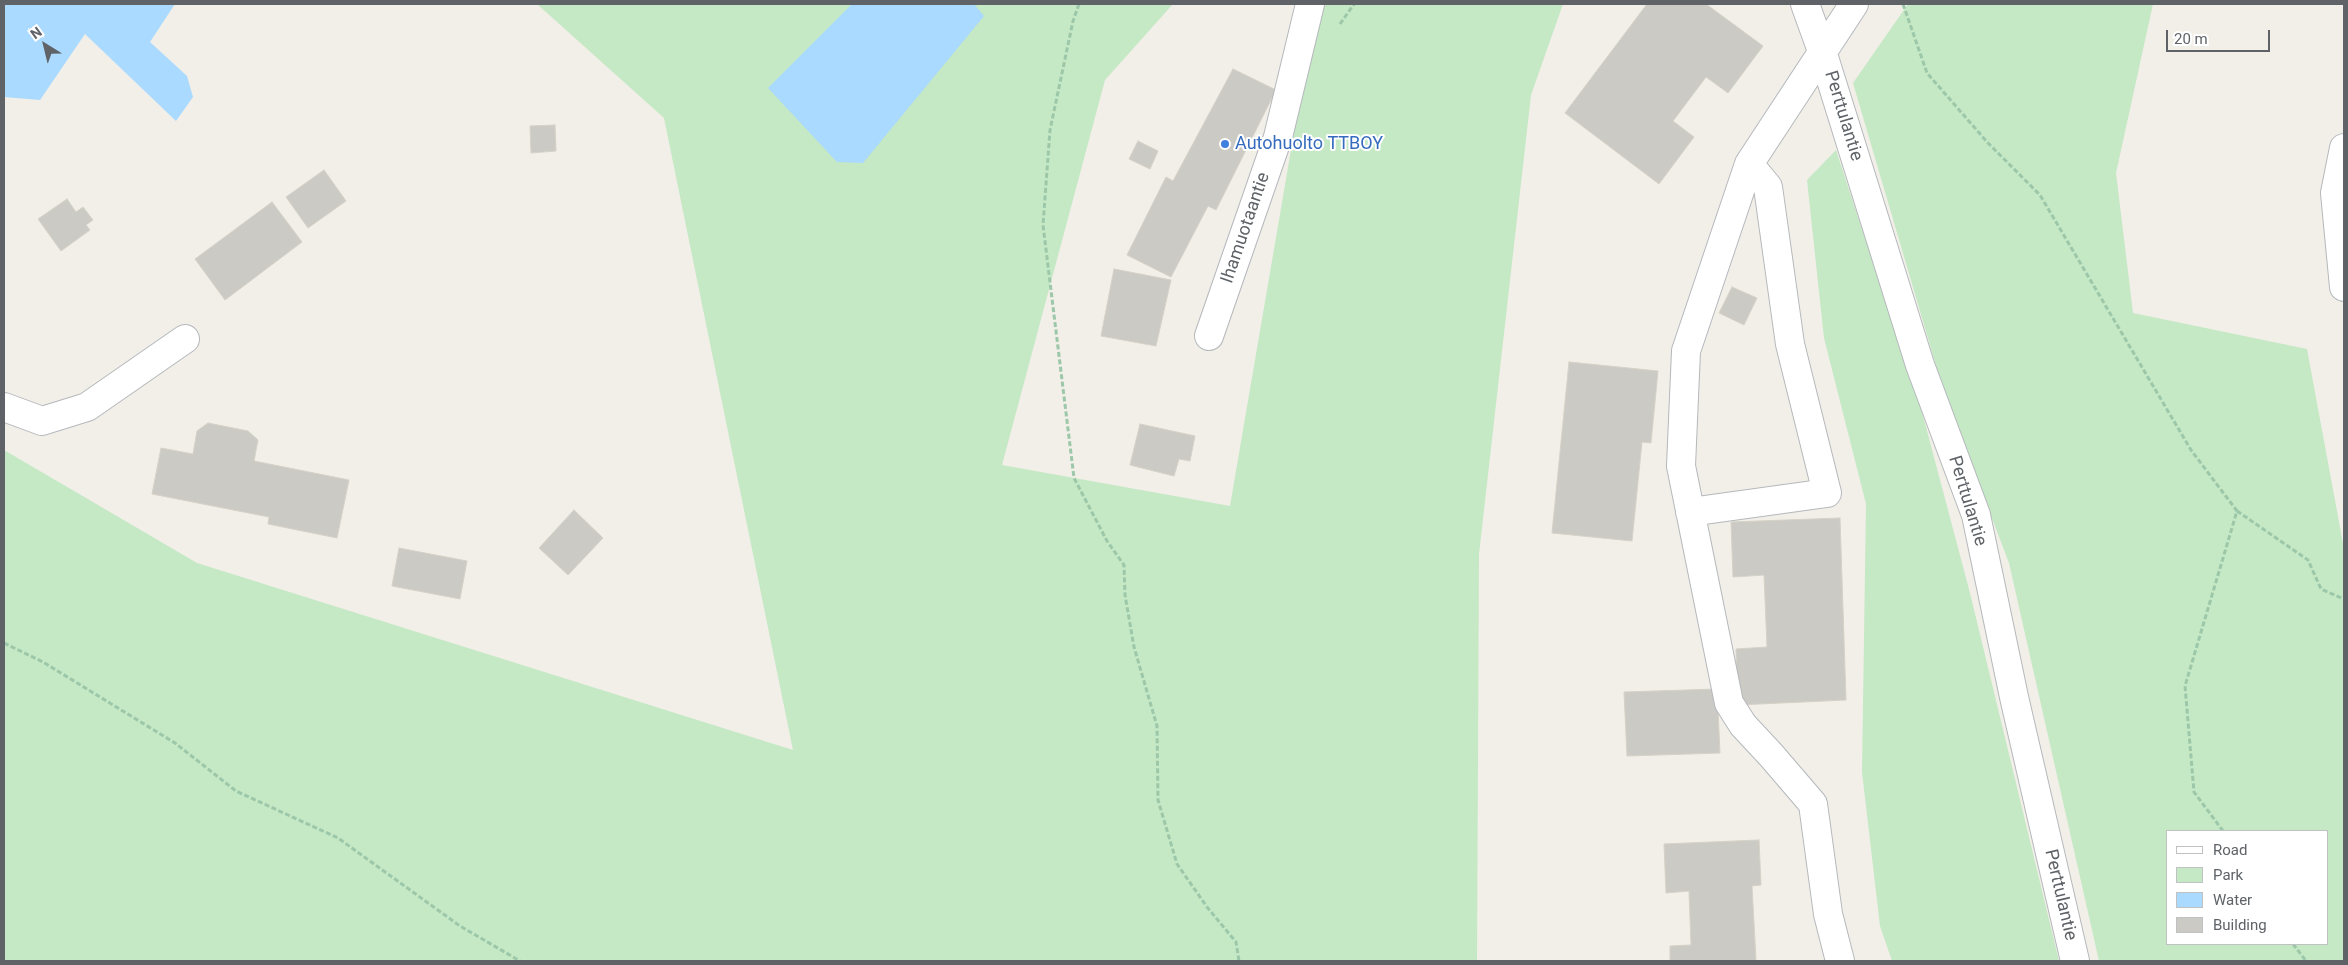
<!DOCTYPE html>
<html>
<head>
<meta charset="utf-8">
<style>
	body { margin:0 }
	#map { position:relative; width:2348px; height:965px; overflow:hidden; background:#f1efe8; font-family:Roboto,sans-serif }
	canvas { display:block }
	.frame { position:absolute; inset:0; border:5px solid #5f6368; pointer-events:none }
	.legend { position:absolute; left:2166px; top:830px; width:162px; height:115px; box-sizing:border-box; background:#fff; border:1px solid #bfc1c3; margin:0; padding:6px 9px; list-style:none; font-size:15px; color:#5f6368 }
	.legend li { display:flex; align-items:center; gap:10px; height:25px }
	.legend b { width:25px; border:1px solid #bfc1c3 }
	.north { position:absolute; left:20px; top:20px; width:50px; height:50px; -webkit-text-stroke:4px #fff; paint-order:stroke; rotate:324deg; font-size:14px; font-weight:700; line-height:20px; text-align:center; color:#5f6368 }
	.north::after { content:''; display:block; margin:auto; width:18px; height:22px; background:#5f6368; clip-path:polygon(50% 0,100% 100%,50% 72%,0 100%) }
	.scale { position:absolute; left:2166px; top:30px; width:104px; height:22px; box-sizing:border-box; border:2px solid #5f6368; border-top:0; padding-left:6px; font-size:15px; line-height:18px; white-space:nowrap; color:#5f6368; -webkit-text-stroke:4px #fff; paint-order:stroke }
</style>
</head>
<body>
<div id="map">
<canvas width="2348" height="965"></canvas>
<div class="frame"></div>
<ul class="legend">
<li><b style="height:6px;background:#fff"></b>Road</li>
<li><b style="height:14px;background:#c5e8c5"></b>Park</li>
<li><b style="height:14px;background:#aadaff"></b>Water</li>
<li><b style="height:14px;background:#cccac5"></b>Building</li>
</ul>
<div class="north">N</div>
<div class="scale">20 m</div>
</div>
<script>
const context = document.querySelector('canvas').getContext('2d');
context.lineJoin = 'round';
function fillPath(path, color) { context.fillStyle = color; context.fill(path, 'evenodd'); }
const poly = rows => new Path2D(rows.map(r => 'M' + r).join(''));
function stroke(path, color, width, dash) { context.strokeStyle = color; context.lineWidth = width; context.lineCap = dash ? 'butt' : 'round'; context.setLineDash(dash || []); context.stroke(path); }
function label(font, color, halo, rows, align = 'center') {
  context.font = font + ' Roboto,sans-serif'; context.lineWidth = 4; context.setLineDash([]); context.textBaseline = 'middle'; context.strokeStyle = halo; context.fillStyle = color; for (const [text, x, y, turn = 0] of rows) {
    context.save(); context.translate(x, y); context.rotate((+turn || 0) * Math.PI / 180); context.textAlign = isNaN(turn) ? turn : align; if (halo) context.strokeText(text, 0, 0); context.fillText(text, 0, 0); context.restore();
  }
}
fillPath(poly([
	[537,4,1173,4,1105,80,1002,465,1230,506,1316,4,1563,4,1531,95,1479,554,1477,961,4,961,4,450,197,563,793,750,664,118],
	[1908,4,2153,4,2116,173,2133,313,2307,349,2344,549,2344,961,2099,961,2009,563,1942,386,1853,83],
	[2167,831,2327,831,2327,944,2167,944],
	[1836,150,1922,412,1970,593,2059,961,1892,961,1880,926,1862,772,1866,504,1824,338,1807,180]
]), '#c5e8c5');
fillPath(poly([
	[4,4,175,4,150,42,187,76,193,97,176,121,85,34,40,100,4,97],
	[852,4,974,4,984,16,863,163,837,162,768,88]
]), '#aadaff');
const building = poly([
	[1647,4,1706,4,1763,46,1728,93,1706,77,1673,121,1694,137,1659,184,1565,113,1647,4],
	[1233,69,1276,90,1216,210,1208,206,1171,277,1127,255,1166,177,1173,181,1233,69],
	[555,125,556,151,531,153,530,126,555,125],
	[1138,141,1158,151,1150,169,1129,159,1138,141],
	[324,170,346,201,308,228,286,197,324,170],
	[67,199,76,212,83,207,93,220,86,225,90,230,61,251,38,219,67,199],
	[272,202,302,242,225,300,195,259,272,202],
	[1114,269,1171,280,1156,346,1101,336,1114,269],
	[1732,287,1757,298,1744,325,1719,313,1732,287],
	[1569,362,1658,371,1651,443,1642,442,1632,541,1552,533,1569,362],
	[208,423,248,431,258,440,254,461,349,480,337,538,268,524,269,517,152,494,161,448,193,454,197,431,208,423],
	[1140,424,1195,436,1190,461,1179,459,1174,476,1130,465,1140,424],
	[574,510,603,538,568,575,539,548,574,510],
	[1840,518,1846,700,1738,705,1736,649,1767,647,1764,575,1733,577,1731,522,1840,518],
	[399,548,467,561,460,599,392,586,399,548],
	[1717,689,1720,753,1627,756,1624,692,1717,689],
	[1759,840,1761,885,1752,886,1756,961,1670,961,1670,946,1691,945,1689,891,1666,893,1664,844,1759,840]
]);
fillPath(building, '#cccac5');
stroke(building, '#d6d1c6', 1);
const minor = poly([
	[1805,4,1822,51,1920,365,1976,515,2014,697,2075,961],
	[2344,148,2335,193,2344,287],
	[1209,336,1278,137,1310,4],
	[4,407,42,421,87,407,185,339],
	[1690,512,1827,493,1790,344,1768,187,1749,164],
	[1840,961,1828,914,1813,804,1771,755,1743,725,1729,703,1681,466,1686,351,1749,164,1854,4]
]);
stroke(minor, '#b5b8bc', 30);
stroke(poly([
	[1079,4,1073,21,1050,130,1043,225,1074,478,1107,541,1124,565,1125,595,1134,647,1157,726,1158,800,1177,864,1207,907,1236,942,1239,961],
	[1903,4,1927,73,1988,143,2040,195,2191,450,2237,511,2185,686,2194,792,2223,831],
	[1340,24,1354,4],
	[2237,511,2308,560,2321,589,2344,599],
	[4,643,43,662,175,743,236,791,338,838,460,926,520,961],
	[2293,944,2306,961]
]), '#9cc7a9', 3, [5, 2.5]);
stroke(minor, '#fff', 28);
for (const [x, y, r, color] of [
	[1225,144,5,"#3f7fe0"]
]) { const dot = new Path2D(); dot.arc(x, y, r, 0, 2 * Math.PI); context.fillStyle = color; context.fill(dot); stroke(dot, '#fff', 2); }
label('18px', '#5f6368', '#fff', [
	["Perttulantie",1843,116,73],
	["Ihamuotaantie",1246,228,-71],
	["Perttulantie",1967,501,73],
	["Perttulantie",2060,895,77]
]);
label('18px', '#366cbe', '#fff', [
	["Autohuolto TTBOY",1235,144]
], 'left');
</script>
</body>
</html>
